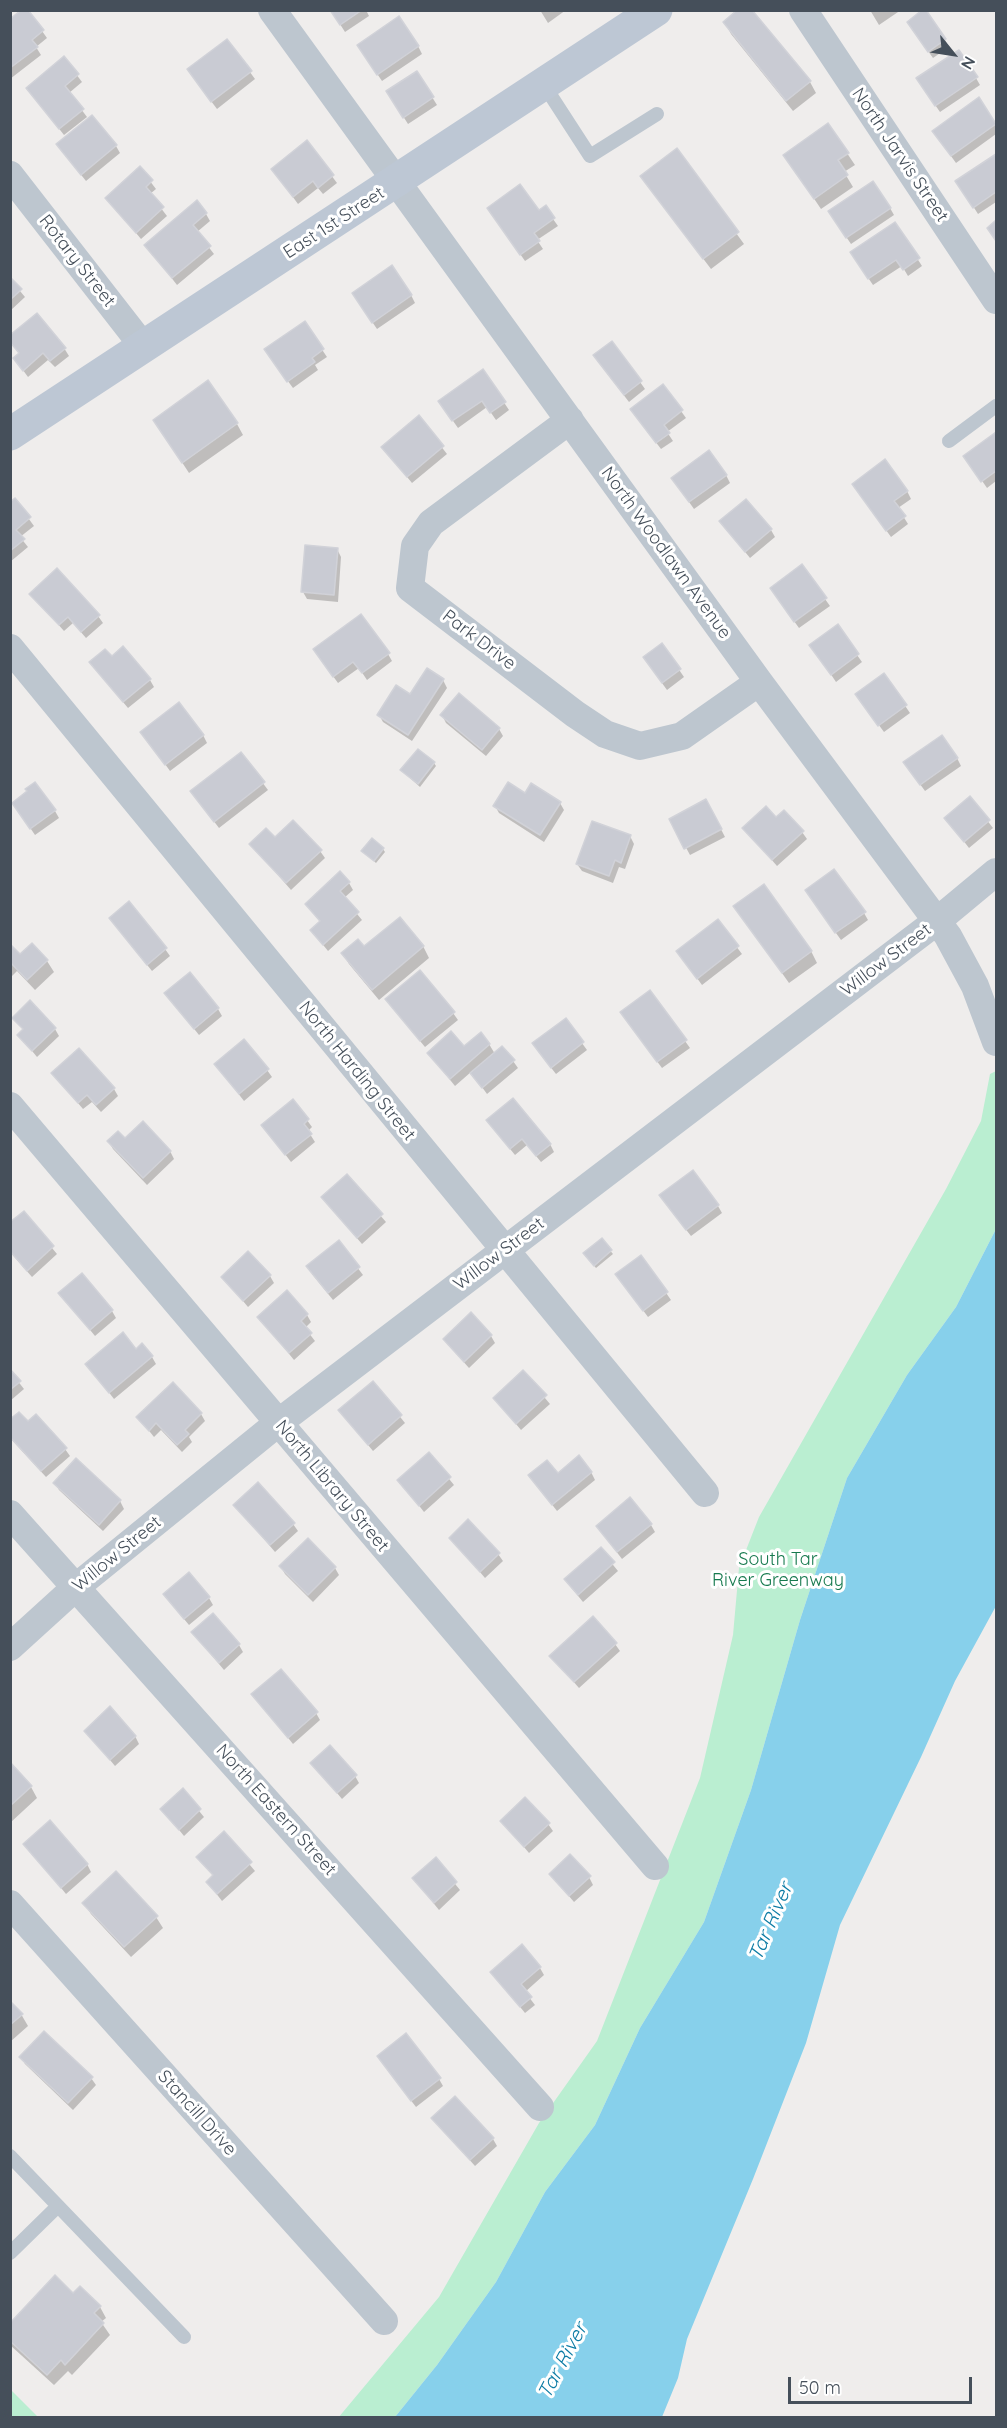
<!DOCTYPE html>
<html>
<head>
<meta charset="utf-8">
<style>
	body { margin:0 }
	#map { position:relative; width:1007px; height:2428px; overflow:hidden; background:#efedec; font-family:Quicksand,sans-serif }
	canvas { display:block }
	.frame { position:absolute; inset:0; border:12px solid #454f5a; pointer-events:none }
	.north { position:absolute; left:923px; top:24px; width:60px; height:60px; -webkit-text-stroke:4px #fff; paint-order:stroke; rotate:120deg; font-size:16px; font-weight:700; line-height:24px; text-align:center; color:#454f5a }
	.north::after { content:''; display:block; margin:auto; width:21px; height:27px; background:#454f5a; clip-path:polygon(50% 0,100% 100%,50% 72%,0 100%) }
	.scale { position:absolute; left:788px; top:2377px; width:184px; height:27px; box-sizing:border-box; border:3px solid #454f5a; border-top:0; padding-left:8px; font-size:18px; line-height:21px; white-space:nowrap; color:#454f5a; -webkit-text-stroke:4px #fff; paint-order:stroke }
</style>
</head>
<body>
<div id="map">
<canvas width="1007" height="2428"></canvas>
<div class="frame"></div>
<div class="north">N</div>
<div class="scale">50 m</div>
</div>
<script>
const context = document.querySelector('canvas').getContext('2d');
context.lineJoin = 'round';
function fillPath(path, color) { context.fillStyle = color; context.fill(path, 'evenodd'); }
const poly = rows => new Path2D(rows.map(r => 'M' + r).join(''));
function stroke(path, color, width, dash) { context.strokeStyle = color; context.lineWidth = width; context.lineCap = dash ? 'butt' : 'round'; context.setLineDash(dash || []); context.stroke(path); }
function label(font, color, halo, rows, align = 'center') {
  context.font = font + ' Quicksand,sans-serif'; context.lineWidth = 6; context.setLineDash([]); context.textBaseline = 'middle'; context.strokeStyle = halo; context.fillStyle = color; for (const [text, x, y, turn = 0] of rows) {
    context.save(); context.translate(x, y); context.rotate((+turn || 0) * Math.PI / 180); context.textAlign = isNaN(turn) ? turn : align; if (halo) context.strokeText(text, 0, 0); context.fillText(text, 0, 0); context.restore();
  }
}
fillPath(poly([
	[996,1071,996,1229,956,1307,907,1375,847,1478,800,1620,751,1790,704,1922,640,2028,595,2125,545,2192,496,2282,437,2365,395,2417,338,2418,439,2297,539,2123,597,2041,700,1778,733,1635,739,1568,759,1517,946,1189,981,1121,990,1074],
	[11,2390,38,2417,11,2417]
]), '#baeed1');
fillPath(poly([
	[996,1229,996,1606,955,1681,921,1757,840,1925,806,2043,753,2179,687,2339,678,2378,662,2417,395,2417,437,2365,496,2282,545,2192,595,2125,640,2028,704,1922,751,1790,800,1620,847,1478,907,1375,956,1307]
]), '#87d0eb');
fillPath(poly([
	[331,10,366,10,369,16,345,32],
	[540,10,566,10,548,23],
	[870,10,901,10,879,25],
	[10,21,42,31,47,38,36,47,41,55,10,79],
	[725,22,810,82,816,93,793,111,731,34],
	[913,30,945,40,949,47,933,58],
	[227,41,255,79,217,109,193,77],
	[418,46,422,54,382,81,363,53],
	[64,58,82,82,69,93,87,117,64,135,27,88],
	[417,73,437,105,408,124,392,99],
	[976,78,980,85,940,112,922,86],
	[979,99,996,125,996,134,956,163,938,138],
	[828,125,855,165,844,172,853,187,821,209,792,166],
	[307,143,337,183,323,194,318,188,298,204,273,170],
	[116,146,120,153,86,181,62,151],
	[676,150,744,244,711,269,649,187],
	[996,156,996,202,978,214,957,181],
	[140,168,156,189,150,194,167,216,141,239,107,198],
	[890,208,894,215,851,244,834,219],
	[539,212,553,219,558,226,537,240,543,249,525,261,493,215],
	[206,214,210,221,197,232,214,254,177,285,146,245],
	[895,224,922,266,908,276,902,266,873,285,856,260],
	[10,279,25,297,10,311],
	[411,295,415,303,377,329,358,301],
	[304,323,327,357,315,365,318,370,293,388,270,357],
	[612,343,645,389,629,402,599,363],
	[64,348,69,356,55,367,48,360,28,377,14,358],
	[483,371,509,410,496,420,487,407,458,428,444,408],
	[663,386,686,418,667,432,673,441,661,449,636,416],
	[419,418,447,454,412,483,388,454],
	[237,424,243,435,189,473,172,447],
	[996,434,996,481,987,488,965,456],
	[726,475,730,483,694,509,677,485],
	[858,491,907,491,911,499,898,508,908,524,891,537],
	[15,500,34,526,20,537,28,547,10,562,10,504],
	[721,522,771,530,775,537,750,558],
	[337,549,341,557,338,602,307,599,303,592],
	[31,594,98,616,103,623,86,638,73,623,64,631],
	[776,596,825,599,830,606,799,628],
	[837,627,862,662,836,682,816,652],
	[662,645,684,677,667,690,649,665],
	[388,654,392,661,367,680,359,668,338,683,319,657],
	[111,658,150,680,154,687,128,708,96,670],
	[884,675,910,713,884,732,861,701],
	[443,680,447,688,412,741,383,722,379,715],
	[442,715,499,729,503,736,486,756,446,723],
	[142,732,203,735,207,743,170,771],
	[241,754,268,790,219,828,197,799],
	[957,758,961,766,925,791,909,769],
	[434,763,436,766,420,787,402,771],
	[525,795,560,803,564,810,544,842,499,813,495,806],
	[970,798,993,828,969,848,946,818],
	[710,808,725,837,690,855,671,820],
	[18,810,55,811,59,818,35,835],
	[776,820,802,832,807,839,777,866,744,828],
	[630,836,634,844,625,869,619,867,613,883,582,871,577,864],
	[275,839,320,851,325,858,291,890,251,844],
	[383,849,385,852,376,863,363,851],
	[349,883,353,890,344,898,362,920,328,951,311,930,320,922,307,904],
	[811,898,864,913,868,920,841,940],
	[735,907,811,951,817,963,789,983],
	[717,921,742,954,702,985,678,952],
	[115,925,165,949,170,956,152,971],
	[32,945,47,961,54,972,35,990,17,971,10,978,10,946,20,956],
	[423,946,429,958,379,1000,349,964,343,953,364,948],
	[171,1000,218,1009,222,1016,199,1035],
	[391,1006,453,1013,458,1020,425,1047],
	[14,1018,55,1029,59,1036,37,1057,19,1035,24,1030],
	[565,1020,587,1050,556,1074,538,1051],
	[626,1020,685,1041,690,1048,662,1068],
	[489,1044,495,1054,513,1061,518,1068,487,1094,471,1072,455,1086,429,1054],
	[216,1065,267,1070,272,1077,244,1101],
	[53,1074,114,1089,118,1096,101,1112,92,1102,83,1109],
	[293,1101,312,1127,308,1131,315,1142,291,1162,263,1125],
	[493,1128,550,1144,554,1152,541,1162,527,1145,515,1155],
	[125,1140,170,1151,174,1159,147,1185,113,1149,109,1142],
	[346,1176,386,1222,362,1244,322,1198],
	[665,1203,718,1206,722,1213,691,1236],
	[23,1213,57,1254,32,1277,10,1252,10,1224],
	[601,1240,613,1254,596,1268,586,1256],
	[339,1243,363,1275,333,1300,312,1274],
	[641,1257,671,1300,648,1317,622,1282],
	[270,1276,274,1283,248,1307,223,1277],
	[60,1293,112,1311,116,1318,95,1336],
	[307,1315,311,1322,305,1328,315,1341,294,1360,259,1317],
	[491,1336,495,1343,469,1368,444,1340],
	[136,1351,152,1357,156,1364,114,1399,87,1364],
	[10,1371,24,1389,10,1401],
	[523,1372,550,1404,521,1430,495,1399],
	[373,1383,405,1423,373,1451,345,1417],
	[201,1414,205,1421,189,1437,192,1442,182,1452,161,1430,154,1437,138,1417],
	[10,1421,28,1423,65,1449,70,1456,46,1477,10,1438],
	[429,1454,454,1485,424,1512,399,1480],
	[76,1460,120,1501,124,1509,103,1531,59,1490,55,1483],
	[591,1472,595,1480,557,1511,530,1476],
	[235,1505,293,1524,298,1531,275,1552],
	[651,1525,655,1532,622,1559,602,1533],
	[451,1538,498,1554,503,1561,485,1578],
	[308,1541,335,1568,339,1575,313,1602,285,1574,281,1567],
	[600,1549,618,1571,583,1602,565,1580],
	[209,1598,213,1605,189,1625,169,1601],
	[193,1633,239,1645,243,1652,224,1670],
	[615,1644,620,1651,579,1688,551,1656],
	[253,1694,316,1713,320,1720,293,1744],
	[86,1731,135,1736,139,1744,115,1766],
	[312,1763,355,1776,359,1783,342,1799],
	[10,1764,31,1787,37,1798,10,1823],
	[182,1790,204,1817,184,1836,162,1809],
	[502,1821,548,1824,553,1831,529,1853],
	[224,1834,255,1871,222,1901,208,1883,214,1877,198,1857],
	[25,1844,87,1864,91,1872,66,1894],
	[435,1859,460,1890,439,1910,414,1879],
	[550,1874,589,1877,593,1885,574,1902],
	[84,1903,156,1917,163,1928,131,1957,91,1914],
	[540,1968,544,1975,525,1992,535,2005,525,2013,492,1972],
	[10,2003,21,2014,28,2026,10,2042],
	[21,2057,91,2078,96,2085,73,2110,25,2064],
	[383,2064,439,2079,443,2086,416,2107],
	[433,2119,493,2139,497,2146,475,2166],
	[73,2295,100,2307,106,2318,101,2322,110,2335,72,2375,68,2371,54,2385,10,2345,10,2325]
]), '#0003');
const building = poly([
	[21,10,28,10,44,30,32,40,38,47,10,68,10,19,21,10],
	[330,10,362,10,340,25,330,10],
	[737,10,752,10,811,81,786,101,723,22,737,10],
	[922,10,926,10,946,39,928,52,907,22,922,10],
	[399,16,419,46,377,75,357,45,399,16],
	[227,39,252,71,211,102,187,69,227,39],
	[959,50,978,77,935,106,916,78,959,50],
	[64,56,79,74,65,86,84,109,59,129,26,88,64,56],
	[417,71,434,97,403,118,386,91,417,71],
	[979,97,996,124,951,156,932,131,979,97],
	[92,115,117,145,81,175,56,144,92,115],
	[828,123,849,153,838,160,848,175,814,199,783,155,828,123],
	[307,140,334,175,318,188,313,181,293,197,271,169,307,140],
	[677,148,739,232,703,259,640,176,677,148],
	[996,154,996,192,973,208,955,181,996,154],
	[140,166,153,180,146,187,164,207,136,233,105,198,140,166],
	[873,181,891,208,846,238,828,211,873,181],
	[520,184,539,210,546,205,555,218,534,233,540,241,520,255,487,208,520,184],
	[197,200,207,213,193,225,211,246,172,278,144,245,197,200],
	[996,220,996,241,987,228,996,220],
	[895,222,920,258,903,270,896,260,868,279,850,252,895,222],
	[392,265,412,295,372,323,352,293,392,265],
	[10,277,22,289,10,300,10,277],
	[37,313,66,348,50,361,43,353,23,371,13,358,19,353,10,342,10,335,37,313],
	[305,321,324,349,312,358,315,362,287,382,264,349,305,321],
	[612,341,642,381,624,395,593,355,612,341],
	[483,369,506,402,490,413,482,401,452,421,438,401,483,369],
	[208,380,238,423,182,463,153,420,208,380],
	[663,384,683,410,664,425,670,433,656,443,630,409,663,384],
	[419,415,444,446,407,477,381,447,419,415],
	[996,432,996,471,981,482,963,456,996,432],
	[709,450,727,475,689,502,671,478,709,450],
	[885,459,908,491,894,501,906,516,886,531,852,484,885,459],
	[15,498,31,517,16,530,25,539,10,551,10,502,15,498],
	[746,499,772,529,745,552,719,521,746,499],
	[305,545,338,548,334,595,301,592,305,545],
	[802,564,827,598,794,622,770,588,802,564],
	[57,568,100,615,81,632,68,617,59,625,29,594,57,568],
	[361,614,390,653,362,673,353,662,333,677,313,649,361,614],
	[838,624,859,654,831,675,809,645,838,624],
	[662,643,681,669,662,683,643,657,662,643],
	[123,646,151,679,123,702,89,662,105,649,112,656,123,646],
	[427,668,444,679,408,735,377,715,396,685,410,694,427,668],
	[884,673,907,705,878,726,855,694,884,673],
	[459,693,500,728,482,750,440,715,459,693],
	[179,702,204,735,165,765,140,732,179,702],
	[942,735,958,758,920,785,903,762,942,735],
	[418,749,435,762,418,784,400,770,418,749],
	[241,752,265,782,214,822,190,791,241,752],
	[35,782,56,810,30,829,12,803,27,791,25,789,35,782],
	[508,782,525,793,531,783,561,802,540,835,493,806,508,782],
	[970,796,990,820,964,842,944,818,970,796],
	[706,799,722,829,684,849,669,819,706,799],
	[766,806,776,817,784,810,804,831,772,860,742,828,766,806],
	[293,820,322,850,286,883,249,844,266,828,275,837,293,820],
	[592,821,631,835,621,863,615,860,609,876,576,864,592,821],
	[372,838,384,848,374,861,361,851,372,838],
	[834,869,866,912,835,933,805,890,834,869],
	[340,871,350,882,340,891,359,912,323,945,310,930,320,921,305,904,340,871],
	[764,884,812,951,782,973,733,906,764,884],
	[129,901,167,948,147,965,109,918,129,901],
	[400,917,424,946,372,990,341,953,358,939,364,946,400,917],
	[718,919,739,946,697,979,676,951,718,919],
	[32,943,48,960,27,980,10,962,10,944,20,954,32,943],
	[420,970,455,1012,420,1041,385,999,420,970],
	[190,972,219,1008,194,1029,164,993,190,972],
	[650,990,687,1040,657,1062,620,1012,650,990],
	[30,1000,56,1028,32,1051,17,1035,23,1029,12,1018,30,1000],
	[566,1018,584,1042,551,1068,532,1043,566,1018],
	[451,1031,464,1046,481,1032,490,1044,450,1079,427,1053,451,1031],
	[244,1039,269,1069,239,1094,214,1064,244,1039],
	[502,1046,515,1060,482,1088,470,1073,502,1046],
	[79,1048,115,1088,96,1105,87,1095,78,1103,51,1073,79,1048],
	[513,1098,551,1144,536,1156,522,1139,510,1149,486,1120,513,1098],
	[293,1099,309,1119,304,1124,312,1134,285,1155,261,1125,293,1099],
	[143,1121,171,1151,143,1178,107,1141,118,1131,125,1138,143,1121],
	[693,1170,719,1205,686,1230,659,1195,693,1170],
	[347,1174,383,1214,357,1238,321,1197,347,1174],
	[24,1211,54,1246,27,1271,10,1251,10,1222,24,1211],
	[602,1238,612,1250,594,1266,583,1253,602,1238],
	[339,1240,360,1267,328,1293,306,1266,339,1240],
	[248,1251,271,1275,243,1301,221,1277,248,1251],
	[641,1255,668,1292,643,1311,615,1274,641,1255],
	[82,1273,113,1310,90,1330,58,1293,82,1273],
	[287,1290,308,1314,301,1321,312,1333,289,1353,257,1317,287,1290],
	[471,1312,492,1335,464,1362,443,1339,471,1312],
	[123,1332,136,1349,142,1343,153,1356,109,1393,85,1364,123,1332],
	[10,1369,21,1381,10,1390,10,1369],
	[523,1370,547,1395,516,1424,493,1398,523,1370],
	[373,1381,402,1415,368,1445,338,1410,373,1381],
	[173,1382,202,1413,185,1430,189,1434,177,1445,156,1423,149,1431,136,1417,173,1382],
	[19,1412,28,1421,36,1414,67,1448,41,1471,10,1437,10,1419,19,1412],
	[429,1452,451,1477,419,1506,397,1480,429,1452],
	[579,1455,592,1472,552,1505,528,1475,547,1460,558,1473,579,1455],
	[76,1458,121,1500,99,1525,53,1483,76,1458],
	[258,1482,295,1523,270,1545,233,1505,258,1482],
	[630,1497,652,1524,617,1552,596,1526,630,1497],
	[468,1519,500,1553,480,1572,449,1538,468,1519],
	[308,1538,336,1567,308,1595,279,1566,308,1538],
	[601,1547,615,1562,578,1595,564,1579,601,1547],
	[189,1572,210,1597,184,1619,163,1594,189,1572],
	[213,1613,240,1644,219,1663,191,1632,213,1613],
	[593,1616,617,1643,574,1682,549,1656,593,1616],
	[281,1669,318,1712,288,1738,251,1694,281,1669],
	[110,1706,136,1736,110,1760,84,1731,110,1706],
	[330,1745,357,1775,337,1793,310,1763,330,1745],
	[10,1762,32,1786,10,1806,10,1762],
	[183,1788,201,1809,179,1830,160,1809,183,1788],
	[525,1797,550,1823,524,1847,500,1821,525,1797],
	[50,1820,88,1864,61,1888,23,1844,50,1820],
	[224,1831,252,1862,217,1894,206,1882,213,1875,196,1857,224,1831],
	[570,1854,591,1876,569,1896,549,1874,570,1854],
	[436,1857,457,1882,434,1903,412,1878,436,1857],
	[116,1871,158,1916,124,1947,82,1903,116,1871],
	[522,1944,541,1967,521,1984,532,1997,520,2007,490,1972,522,1944],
	[10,2001,23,2014,10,2025,10,2001],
	[44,2031,93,2077,68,2103,19,2057,44,2031],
	[406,2033,441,2078,411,2101,377,2056,406,2033],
	[455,2096,494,2138,470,2160,431,2118,455,2096],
	[55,2275,73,2293,80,2286,101,2306,94,2313,104,2323,65,2365,61,2360,47,2375,10,2341,10,2323,55,2275]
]);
fillPath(building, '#c9cbd3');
stroke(building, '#d1d2d8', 1.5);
stroke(poly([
	[544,85,590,156,657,114],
	[949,441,996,406],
	[10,2156,184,2337],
	[10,2253,58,2206]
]), '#bdc6cf', 14);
stroke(poly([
	[272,10,759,682,948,936,975,986,996,1042],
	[803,10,996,300],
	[10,175,143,346],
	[570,420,431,523,415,546,410,588,575,714,605,734,640,746,682,736,759,682],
	[10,648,705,1493],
	[10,1106,655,1866],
	[10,1514,540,2107],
	[10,1647,76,1587,278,1423,937,921,996,872],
	[10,1904,384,2321]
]), '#bdc6cf', 28);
stroke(poly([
	[10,434,656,10]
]), '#bdc7d4', 33);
label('18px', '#454f5a', '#fff', [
	["North Jarvis Street",900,155,56],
	["East 1st Street",334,223,-33],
	["Rotary Street",77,261,52],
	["North Woodlawn Avenue",666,553,54],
	["Park Drive",479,640,37],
	["Willow Street",886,960,-37],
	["North Harding Street",357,1071,51],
	["Willow Street",499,1254,-37],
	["North Library Street",332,1486,50],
	["Willow Street",117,1554,-39],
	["North Eastern Street",276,1810,48],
	["Stancill Drive",197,2113,48]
]);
label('18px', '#177a4f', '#fff', [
	["South Tar",778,1560],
	["River Greenway",778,1581]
]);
label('italic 20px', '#0d7ca5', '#fff', [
	["Tar River",771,1922,-67],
	["Tar River",563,2361,-62]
]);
</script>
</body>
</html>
